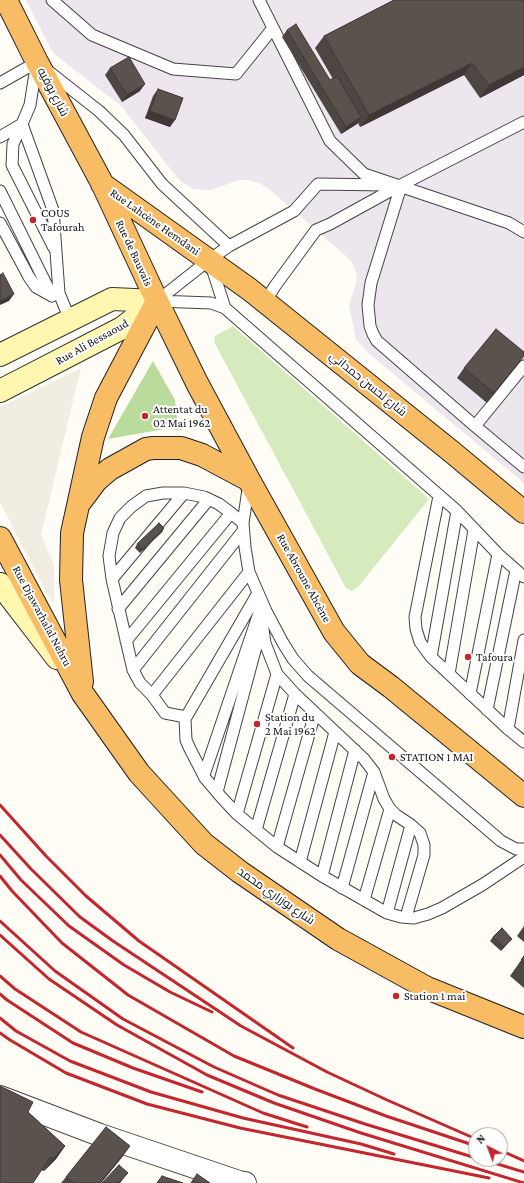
<!DOCTYPE html>
<html>
<head>
<meta charset="utf-8">
<style>
	body { margin:0 }
	#map { position:relative; width:524px; height:1183px; overflow:hidden; background:#fffdf5; font-family:"Crimson Pro",serif }
	canvas { display:block }
	.north { position:absolute; left:468px; top:1127px; width:40px; height:40px; box-sizing:border-box; background:#fff; border:1px solid #a0a0a0; border-radius:50%; rotate:318deg; font-size:11px; font-weight:700; line-height:16px; text-align:center; color:#111 }
	.north::after { content:''; display:block; margin:auto; width:14px; height:18px; background:#c4262e; clip-path:polygon(50% 0,100% 100%,50% 72%,0 100%) }
</style>
</head>
<body>
<div id="map">
<canvas width="524" height="1183"></canvas>
<div class="north">N</div>
</div>
<script>
const context = document.querySelector('canvas').getContext('2d');
context.lineJoin = 'round';
function fillPath(path, color) { context.fillStyle = color; context.fill(path, 'evenodd'); }
const poly = rows => new Path2D(rows.map(r => 'M' + r).join(''));
function stroke(path, color, width, dash) { context.strokeStyle = color; context.lineWidth = width; context.lineCap = dash ? 'butt' : 'round'; context.setLineDash(dash || []); context.stroke(path); }
function label(font, color, halo, rows, align = 'center') {
  context.font = font + ' "Crimson Pro",Cairo,serif'; context.lineWidth = 4; context.setLineDash([]); context.textBaseline = 'middle'; context.strokeStyle = halo; context.fillStyle = color; for (const [text, x, y, turn = 0] of rows) {
    context.save(); context.translate(x, y); context.rotate((+turn || 0) * Math.PI / 180); context.textAlign = isNaN(turn) ? turn : align; if (halo) context.strokeText(text, 0, 0); context.fillText(text, 0, 0); context.restore();
  }
}
fillPath(poly([
	[26,0,524,0,524,483,373,357,356,340,349,305,357,280,356,271,351,261,345,255,270,190,260,183,248,180,239,180,211,190,203,190,194,189,180,181,121,106,53,53]
]), '#eee6ef');
fillPath(poly([
	[233,326,429,499,358,587,352,591,346,588,214,342,215,336]
]), '#d5ebbd');
fillPath(poly([
	[153,361,175,400,176,414,182,430,165,429,108,439]
]), '#b9dc9c');
fillPath(poly([
	[81,368,41,535,54,565,54,603,46,592,0,502,0,407]
]), '#f1ede2');
const service = poly([
	[52,0,92,35,173,69,236,74,273,28],
	[259,0,330,141,364,174,509,223,524,232],
	[36,67,30,105,22,124,53,210,59,293,70,320],
	[47,70,99,111,124,135,162,184,229,246],
	[0,83,37,62],
	[22,124,13,144,12,165,54,248],
	[0,137,22,124],
	[401,186,371,283,368,305,370,326,373,334,377,341,475,426],
	[0,191,52,296],
	[0,223,29,277,36,287,52,296,53,295],
	[211,265,225,308],
	[157,301,211,303,225,308,457,511,498,554,524,577],
	[157,301,209,260,229,246,294,211,318,184,386,185],
	[265,302,275,286,316,230,330,224,399,186,524,122],
	[524,366,475,426,524,467],
	[249,483,243,523,245,547,249,572,266,611,283,643,293,659,308,676,501,841,516,849,524,849],
	[439,496,415,617,416,629,420,642,431,657,508,729,524,742],
	[112,579,184,493],
	[258,593,185,719,186,740,190,749,205,778,222,798,237,814,277,847,322,876,387,913,401,917,414,918,428,914,442,908,482,885,524,857],
	[259,602,265,643,277,674,295,694,364,759,374,772,384,799,390,809,396,815,411,825,420,833,424,845,424,855,406,917],
	[118,609,209,499],
	[126,641,231,513],
	[431,657,457,511],
	[133,670,243,531],
	[449,674,474,530],
	[470,694,498,554],
	[152,695,249,572],
	[487,710,516,570],
	[186,717,165,713,152,695,140,683,133,670,112,579,109,556,113,533,120,518,132,506,146,496,163,493,184,493,204,497,219,504,231,513,243,523],
	[508,729,524,640],
	[204,775,259,613],
	[217,792,261,628],
	[237,814,277,674],
	[256,830,295,694],
	[277,847,315,713],
	[300,862,335,732],
	[322,876,355,750],
	[342,888,374,772],
	[364,900,390,809],
	[387,913,411,825]
]);
const minor = poly([
	[0,1097,100,1135,239,1182,245,1183]
]);
const secondary = poly([
	[0,355,112,299,157,301],
	[0,391,122,328,157,301],
	[0,584,57,658]
]);
const trunk = poly([
	[6,0,37,62,102,183,157,301,197,383,249,480,334,632,360,664,391,687,524,796],
	[102,184,249,289,452,452,524,512],
	[81,501,96,481,110,469,146,449,153,448,181,448,202,455,249,480],
	[0,538,83,694,139,773,204,844,240,872,338,939,427,988,524,1027],
	[82,682,71,580,72,533,93,437,106,398,157,301]
]);
stroke(service, '#444', 13);
stroke(minor, '#444', 24);
stroke(secondary, '#333', 24);
stroke(trunk, '#222', 24);
stroke(service, '#fff', 11);
stroke(minor, '#fff', 22);
stroke(secondary, '#fff6b0', 22);
stroke(trunk, '#f7bc64', 22);
stroke(poly([
	[0,805,46,856,86,896,139,941,293,1048],
	[0,835,31,869,80,917,113,941,241,1026,327,1072,387,1100,476,1139],
	[0,855,21,880,69,926,124,965,170,992,212,1012],
	[0,876,12,891,62,943,128,995,234,1056,315,1089,386,1116,476,1146],
	[0,921,55,971,123,1019,214,1067,278,1095,365,1124,476,1158],
	[0,935,49,979,117,1025,207,1075,274,1103,361,1133,524,1183],
	[0,976,15,989,81,1032,263,1113,307,1127],
	[0,994,7,1000,73,1043,133,1068,202,1092],
	[0,1018,16,1031,70,1061,151,1092,243,1118,361,1144,394,1154],
	[0,1033,10,1040,66,1073,147,1104,240,1128,489,1178],
	[500,1150,524,1161],
	[481,1159,524,1172]
]), '#c4262e', 3);
fillPath(poly([
	[394,0,524,75,480,98,464,75,360,127,358,123,357,124,341,134,282,37,287,30,330,80,333,79,315,48,324,36],
	[110,68,140,91,122,102,105,75],
	[158,89,170,127,145,118,153,96],
	[518,364,487,403,457,378,464,368],
	[164,528,162,532,140,553,135,548,137,544],
	[524,926,524,942,517,936],
	[493,937,509,942,501,951,490,941],
	[524,956,524,988,510,976],
	[28,1112,65,1146,56,1159,44,1171,41,1170],
	[123,1156,101,1183,61,1183,66,1177]
]), '#4d4742');
fillPath(poly([
	[472,63,464,75,360,127,369,115],
	[524,67,524,75,480,98,489,85],
	[145,84,140,91,122,102,127,95],
	[150,111,175,120,170,127,145,118],
	[361,117,357,124,341,134,346,127],
	[14,294,9,301,0,305,0,301],
	[524,356,518,364,487,403,494,393],
	[164,528,162,532,140,553,143,550],
	[512,939,509,942,501,951,503,947],
	[65,1146,56,1159,44,1171,53,1159],
	[130,1146,123,1156,101,1183,100,1183],
	[128,1173,120,1183,118,1183]
]), '#3f3936');
const building = poly([
	[394,0,524,0,524,67,489,85,472,63,369,115,324,36,394,0],
	[296,24,330,80,337,76,361,117,346,127,287,30,296,24],
	[129,57,145,84,127,95,110,68,129,57],
	[158,89,183,98,175,120,150,111,158,89],
	[3,273,14,294,0,301,0,275,3,273],
	[496,329,524,352,524,356,494,393,464,368,496,329],
	[159,523,164,528,143,550,137,544,159,523],
	[502,928,512,939,503,947,493,937,502,928],
	[524,956,524,962,521,960,524,956],
	[0,1086,33,1102,28,1112,65,1146,53,1159,50,1157,33,1183,0,1183,0,1086],
	[106,1127,130,1146,100,1183,74,1183,66,1177,106,1127],
	[119,1165,128,1173,118,1183,102,1183,119,1165],
	[197,1174,210,1183,191,1183,197,1174],
	[162,1176,183,1183,157,1183,162,1176]
]);
fillPath(building, '#5a524d');
stroke(building, '#3f3936', 1);
for (const [x, y, r, color] of [
	[33,220,4,"#c4262e"],
	[145,416,4,"#c4262e"],
	[468,657,4,"#c4262e"],
	[257,724,4,"#c4262e"],
	[392,757,4,"#c4262e"],
	[396,996,4,"#c4262e"]
]) { const dot = new Path2D(); dot.arc(x, y, r, 0, 2 * Math.PI); context.fillStyle = color; context.fill(dot); stroke(dot, '#fff', 1.5); }
label('12px', '#111', '#fff', [
	["شارع بوفيه",53,92,62],
	["Rue Lahcène Hemdani",155,222,35],
	["Rue de Bauvais",134,253,65],
	["Rue Ali Bessaoud",92,342,-29],
	["شارع لحسن حمداني",368,384,39],
	["Rue Abroune Ahcène",304,578,61],
	["Rue Djawarhalal Nehru",42,616,62],
	["شارع بوزراري محمد",276,896,35]
]);
label('12px', '#111', '#fff', [
	["COUS",41,213],
	["Tafourah",41,227],
	["Attentat du",153,409],
	["02 Mai 1962",153,423],
	["Tafoura",476,657],
	["Station du",265,717],
	["2 Mai 1962",265,731],
	["STATION 1 MAI",400,757],
	["Station 1 mai",404,996]
], 'left');
</script>
</body>
</html>
